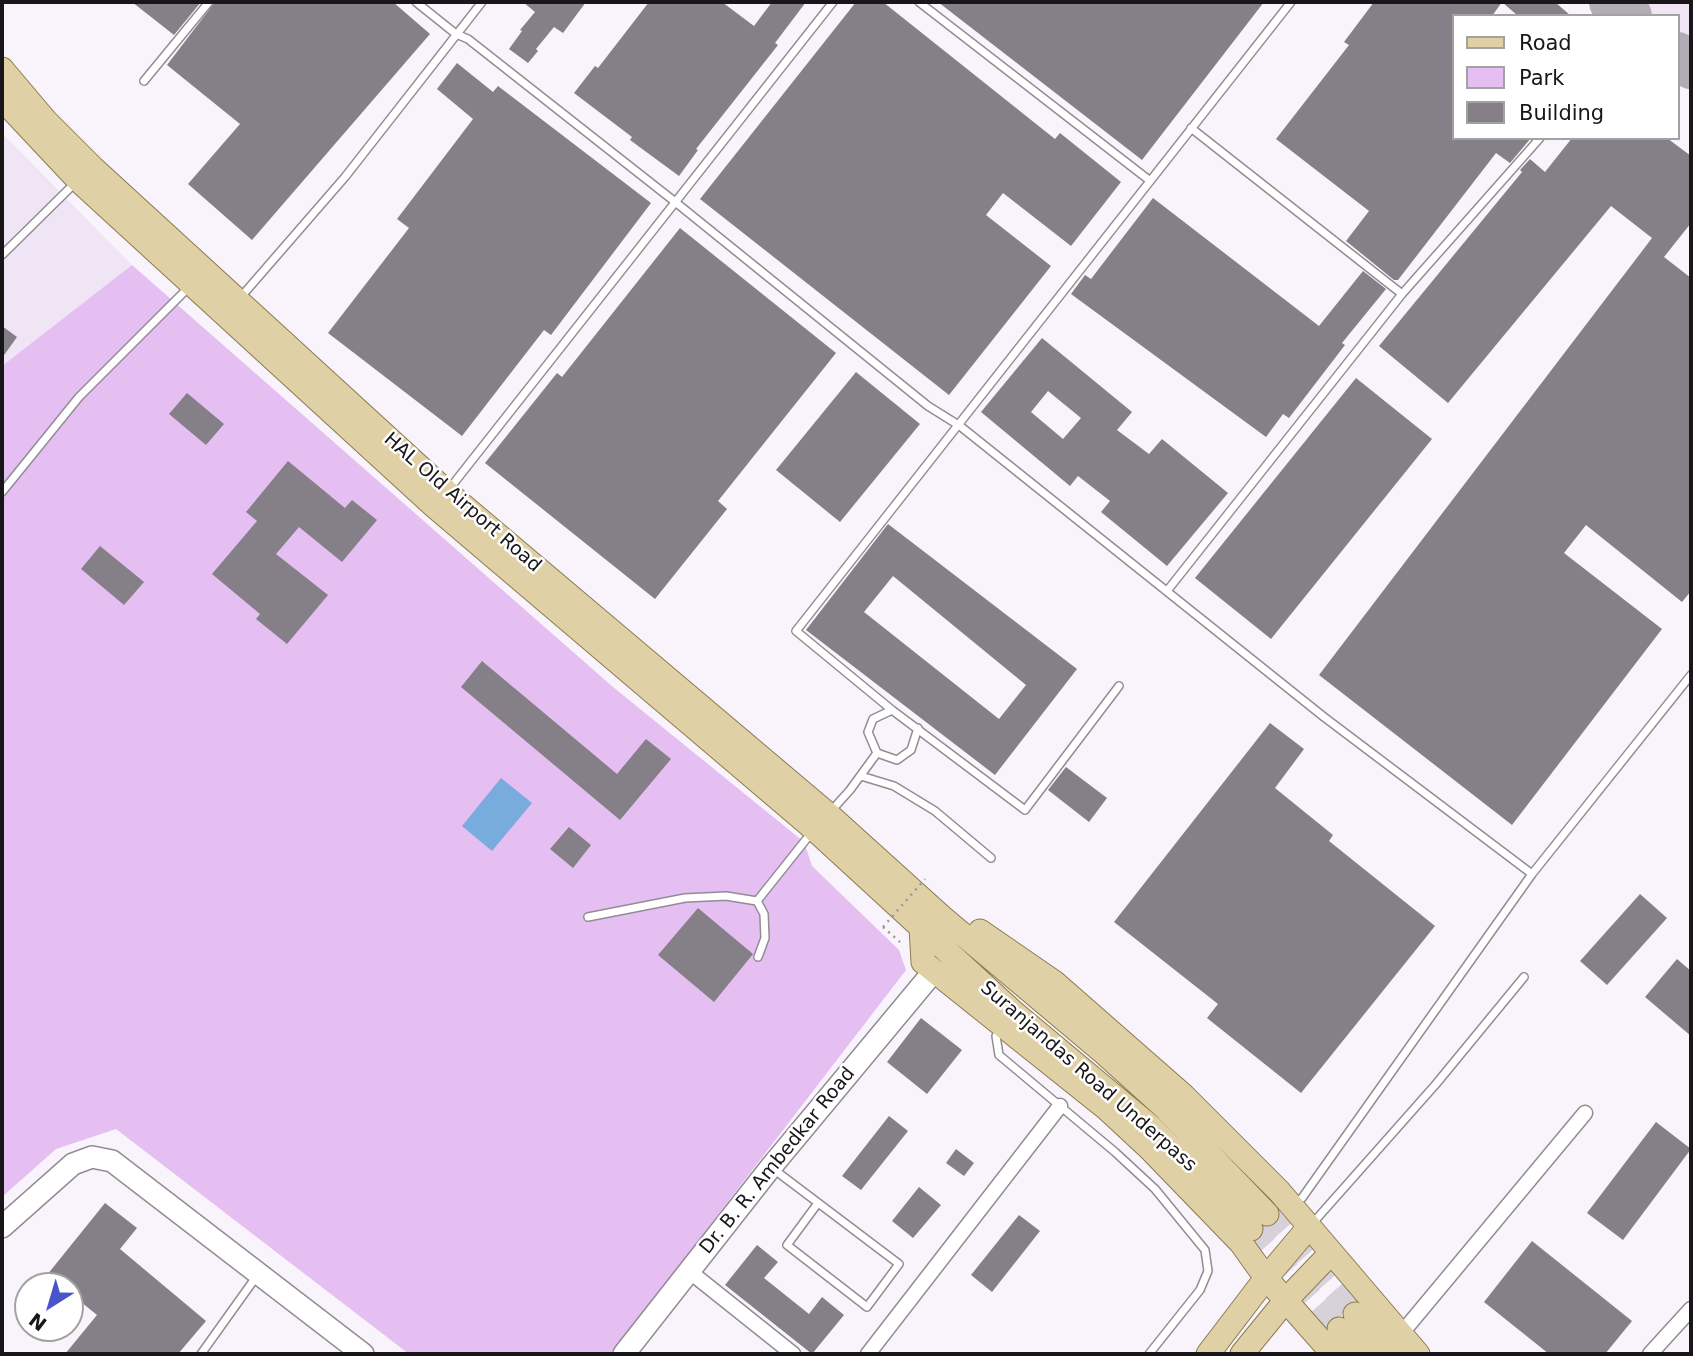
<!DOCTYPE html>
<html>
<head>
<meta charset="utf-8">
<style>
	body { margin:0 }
	#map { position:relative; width:1693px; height:1356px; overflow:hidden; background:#f9f3fc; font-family:"DejaVu Sans",sans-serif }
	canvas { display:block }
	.frame { position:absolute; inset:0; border:4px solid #181619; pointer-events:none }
	.legend { position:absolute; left:1452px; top:14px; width:228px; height:126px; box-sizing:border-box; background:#fff; border:2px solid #a3a2a3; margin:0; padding:9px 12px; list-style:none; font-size:21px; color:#181619 }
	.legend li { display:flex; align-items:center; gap:14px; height:35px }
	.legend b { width:35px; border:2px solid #a3a2a3 }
	.north { position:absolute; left:14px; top:1272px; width:70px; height:70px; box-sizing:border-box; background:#fff; border:2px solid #a3a2a3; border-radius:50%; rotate:217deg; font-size:19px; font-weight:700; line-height:28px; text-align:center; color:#181619 }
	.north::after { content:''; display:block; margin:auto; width:24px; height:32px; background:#4a53c9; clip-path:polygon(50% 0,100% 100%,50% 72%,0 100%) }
</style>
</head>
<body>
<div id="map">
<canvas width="1693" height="1356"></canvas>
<div class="frame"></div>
<ul class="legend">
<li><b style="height:9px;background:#dfd0a6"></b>Road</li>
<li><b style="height:19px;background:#e5bef2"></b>Park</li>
<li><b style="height:19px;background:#857f87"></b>Building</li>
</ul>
<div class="north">N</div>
</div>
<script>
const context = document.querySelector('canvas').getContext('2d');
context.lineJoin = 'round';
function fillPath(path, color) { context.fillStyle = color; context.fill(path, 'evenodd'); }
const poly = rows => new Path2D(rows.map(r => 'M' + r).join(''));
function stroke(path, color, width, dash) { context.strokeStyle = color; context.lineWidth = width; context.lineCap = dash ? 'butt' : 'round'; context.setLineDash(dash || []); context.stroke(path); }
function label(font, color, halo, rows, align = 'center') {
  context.font = font + ' "DejaVu Sans",sans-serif'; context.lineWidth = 5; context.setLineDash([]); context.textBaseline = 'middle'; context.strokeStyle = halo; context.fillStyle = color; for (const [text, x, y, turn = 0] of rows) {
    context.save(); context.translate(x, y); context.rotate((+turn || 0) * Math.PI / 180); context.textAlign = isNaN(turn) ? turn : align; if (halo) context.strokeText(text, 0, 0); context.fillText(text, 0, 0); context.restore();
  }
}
fillPath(poly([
	[1612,2,1691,2,1691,66,1677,55,1677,16,1629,16],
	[2,133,132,265,2,366]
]), '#f0e5f4');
fillPath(poly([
	[132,265,613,687,804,842,812,866,899,950,906,970,611,1354,409,1354,116,1129,56,1149,2,1197,2,366]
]), '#e5bef2');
fillPath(poly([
	[501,778,532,803,492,851,462,826]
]), '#77acdd');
stroke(poly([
	[1612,2,1629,16],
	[1677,55,1691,66]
]), '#b2acb4', 46);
fillPath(poly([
	[132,2,201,2,174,35],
	[215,2,393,2,430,34,252,240,188,184,240,124,167,65],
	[523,2,586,2,563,33,554,27,536,49,538,51,528,63,509,49,522,31,520,30,535,12],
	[649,2,722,2,754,26,772,2,806,2,775,43,778,45,696,149,698,150,679,176,630,140,632,137,574,93,595,66,598,68],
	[856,2,883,2,1055,139,1060,133,1121,182,1071,246,1003,193,986,215,1051,266,949,395,700,199],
	[938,2,1264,2,1142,160],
	[1374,2,1502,2,1492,16,1453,16,1453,138,1531,138,1510,163,1496,153,1398,280,1394,280,1346,241,1369,211,1276,139,1349,45,1344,42],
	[1502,2,1555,2,1571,16,1518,16],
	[457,63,493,92,498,86,651,203,551,335,544,330,462,436,328,333,409,228,397,219,473,119,437,89],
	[1572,138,1667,138,1691,156,1691,223,1664,257,1691,278,1691,591,1682,602,1586,525,1564,553,1662,629,1512,825,1319,675,1652,238,1611,206,1448,403,1379,346,1522,172,1520,170,1530,159,1545,172],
	[1153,198,1319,326,1363,271,1386,289,1342,343,1345,345,1289,418,1283,414,1266,437,1071,294,1085,275,1091,279],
	[680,228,836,353,718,501,727,509,655,599,485,463,557,373,562,377],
	[2,326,17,337,2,358],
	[1042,338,1132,412,1117,430,1149,454,1162,439,1228,493,1167,566,1101,512,1110,501,1078,476,1070,486,981,412],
	[1048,391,1081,418,1063,439,1031,412],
	[856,372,920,424,840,522,776,470],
	[1356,378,1432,439,1271,639,1195,578],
	[187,393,224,424,206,445,169,414],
	[288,461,345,508,352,500,377,520,342,562,299,527,276,554,328,595,287,644,256,619,260,614,212,574,257,521,246,512],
	[888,524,1077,669,995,775,806,630],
	[893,576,1026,685,999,719,864,612],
	[100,546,144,582,124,605,81,569],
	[482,661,617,774,646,739,671,759,620,820,461,687],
	[1270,723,1304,749,1275,788,1333,835,1329,841,1435,926,1301,1093,1207,1018,1218,1004,1114,922],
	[1066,767,1107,798,1089,822,1048,790],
	[569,827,591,845,573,868,550,849],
	[1640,894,1667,918,1607,985,1580,961],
	[698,908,753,954,714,1002,658,955],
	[1677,959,1691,971,1691,1036,1645,997],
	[921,1018,962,1050,927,1094,887,1062],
	[889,1116,908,1131,861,1190,842,1176],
	[1656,1122,1691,1149,1623,1240,1587,1213],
	[956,1149,974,1163,964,1176,946,1163],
	[919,1187,941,1205,913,1238,892,1221],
	[105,1203,137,1228,120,1249,206,1321,178,1354,65,1354,97,1315,70,1293,70,1286,61,1286,47,1275],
	[1019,1215,1040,1231,992,1292,971,1275],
	[1532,1241,1632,1321,1605,1354,1549,1354,1484,1302],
	[757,1245,778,1262,764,1278,809,1314,822,1297,844,1315,812,1354,725,1285]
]), '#857f87');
stroke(poly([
	[1267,1214,1355,1314],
	[1251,1229,1339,1329]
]), '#d7d2da', 23, [23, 11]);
const lane = poly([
	[416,2,456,34,468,39,674,201,928,406,960,426,1324,717,1532,874],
	[919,2,1149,180],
	[144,81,209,2],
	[1191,128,1402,294],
	[2,255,75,183],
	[240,298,345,177,482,2],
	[450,488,833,2],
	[2,492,79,397,190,286],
	[1167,591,1402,294,1540,138],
	[1119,686,1025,810,892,710,796,631,1291,2],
	[877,753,868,732,873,719,892,710],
	[861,776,894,786,935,811,991,858],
	[831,811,850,790,877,753,897,760,911,750,918,728],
	[757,901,764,914,765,938,758,957],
	[588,917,685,898,726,896,757,901,812,832],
	[1000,1028,996,1036,999,1055,1115,1152,1155,1189,1205,1250,1208,1271,1200,1290,1149,1354],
	[772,1168,899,1264,867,1307,787,1245,818,1203],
	[1295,1203,1302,1198,1532,874,1691,675],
	[1312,1224,1436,1084,1524,977],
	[201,1354,256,1277]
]);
const street = poly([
	[689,1271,793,1354],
	[1401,1334,1585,1113],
	[868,1354,1060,1106],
	[1650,1354,1691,1309]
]);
const secondary = poly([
	[2,1227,73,1164,92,1157,112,1161,363,1354],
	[624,1354,771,1167,934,971]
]);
const primary = poly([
	[2,69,46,121,93,168,447,492,828,814,942,917,1104,1053,1165,1108,1267,1214],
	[2,99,78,180,434,506,814,829,1011,1010,1150,1126,1251,1229],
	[921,928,923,962,1107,1109,1149,1148,1241,1243,1266,1278,1333,1354],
	[980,931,1054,982,1184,1096,1279,1191,1418,1354],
	[1355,1314,1390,1354],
	[1339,1329,1362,1354],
	[1208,1354,1266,1278,1309,1227],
	[1242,1354,1286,1300,1331,1253]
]);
stroke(lane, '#928c94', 10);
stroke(street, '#928c94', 17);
stroke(secondary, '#928c94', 24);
stroke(primary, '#8b7b4e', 25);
stroke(poly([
	[883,927,900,942]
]), '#9c989e', 2.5, [2, 5]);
stroke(lane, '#fff', 7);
stroke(street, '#fff', 14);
stroke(secondary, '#fff', 21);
stroke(primary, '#dfd0a6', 23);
stroke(poly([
	[883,927,925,879]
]), '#9c989e', 2.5, [2, 5]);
label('19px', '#181619', '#fff', [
	["HAL Old Airport Road",462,503,41],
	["Suranjandas Road Underpass",1088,1077,41],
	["Dr. B. R. Ambedkar Road",778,1161,-51]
]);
</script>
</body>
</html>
